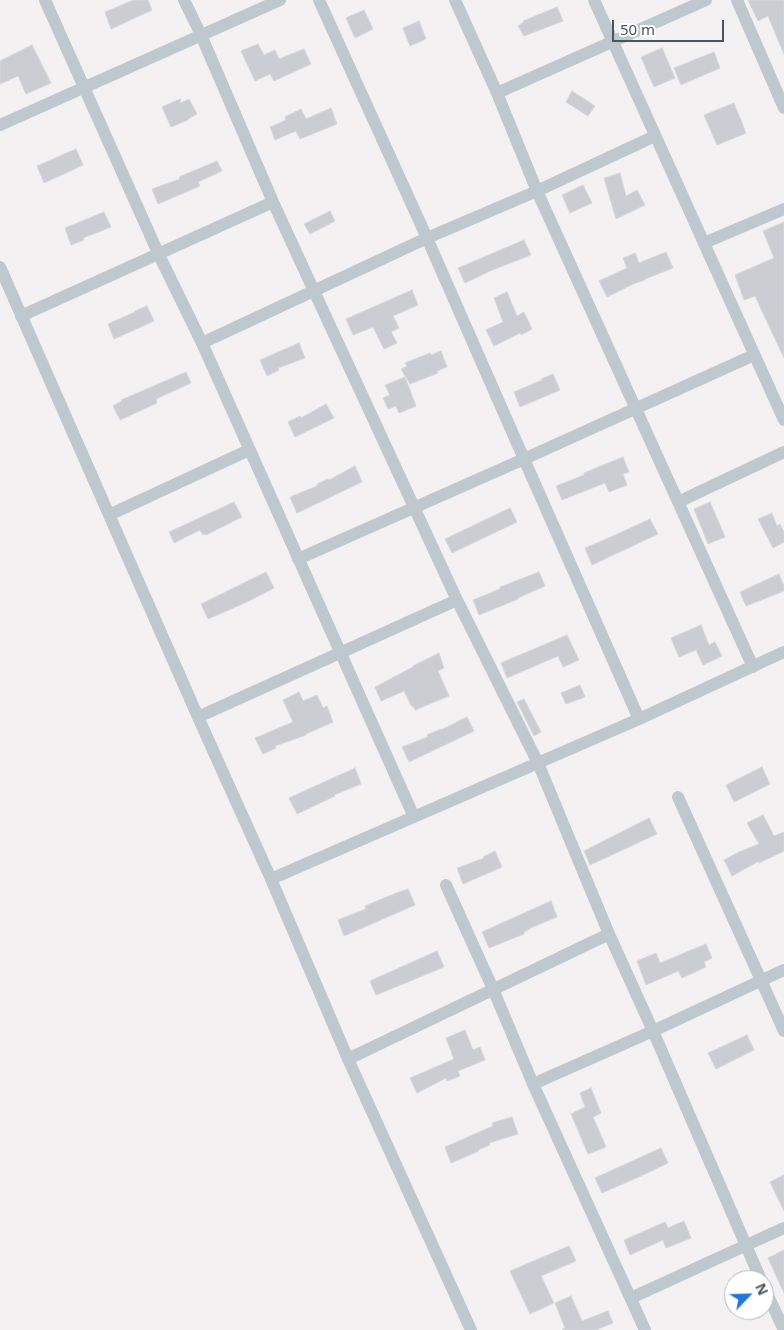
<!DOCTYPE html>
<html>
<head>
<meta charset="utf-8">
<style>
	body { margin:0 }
	#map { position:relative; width:784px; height:1330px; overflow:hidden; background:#f3f1f1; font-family:"Noto Sans",sans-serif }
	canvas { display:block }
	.north { position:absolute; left:724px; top:1270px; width:50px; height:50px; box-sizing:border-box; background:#fff; border:1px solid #b6bbbe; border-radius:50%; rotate:66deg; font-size:14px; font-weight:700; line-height:20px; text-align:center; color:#49545d }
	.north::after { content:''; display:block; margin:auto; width:18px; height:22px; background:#2276db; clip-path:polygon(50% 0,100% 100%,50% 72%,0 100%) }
	.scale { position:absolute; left:612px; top:20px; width:112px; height:22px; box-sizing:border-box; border:2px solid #49545d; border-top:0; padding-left:6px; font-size:15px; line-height:18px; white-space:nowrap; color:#49545d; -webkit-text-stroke:4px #fff; paint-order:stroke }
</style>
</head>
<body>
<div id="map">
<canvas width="784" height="1330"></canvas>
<div class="north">N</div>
<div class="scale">50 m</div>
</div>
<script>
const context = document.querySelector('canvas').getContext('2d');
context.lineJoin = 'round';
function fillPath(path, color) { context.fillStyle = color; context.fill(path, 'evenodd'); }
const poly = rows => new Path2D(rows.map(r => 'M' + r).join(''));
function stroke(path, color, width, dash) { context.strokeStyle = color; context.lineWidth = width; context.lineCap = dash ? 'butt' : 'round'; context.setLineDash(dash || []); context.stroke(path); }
const building = poly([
	[134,0,148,0,152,10,111,29,105,12,134,0],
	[748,0,784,0,784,54,768,16,758,21,748,0],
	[557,7,563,21,524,36,518,26,524,22,523,21,557,7],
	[364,10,373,29,355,38,346,18,364,10],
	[419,21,426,39,410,46,403,28,419,21],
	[258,44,264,55,275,50,279,59,304,49,311,64,274,81,270,74,255,81,241,51,258,44],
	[32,45,51,83,26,94,18,76,0,84,0,61,32,45],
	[662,48,675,78,654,87,641,57,662,48],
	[714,52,720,68,681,85,674,68,714,52],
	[572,91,595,106,588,116,566,102,572,91],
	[180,99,181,103,189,99,197,114,188,119,188,120,171,127,162,107,180,99],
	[734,103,746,133,717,145,704,115,734,103],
	[331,108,337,124,300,139,296,131,275,140,270,127,286,120,285,117,301,109,306,119,331,108],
	[76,149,83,165,44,183,37,166,76,149],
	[217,161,222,171,198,182,200,186,158,204,152,189,180,179,179,177,217,161],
	[620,173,626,196,637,190,645,205,616,219,604,178,620,173],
	[583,185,592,203,570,213,562,195,583,185],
	[330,211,335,221,310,234,304,224,330,211],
	[104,212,111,227,83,238,84,240,71,245,65,228,104,212],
	[784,222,784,358,755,296,744,300,735,275,774,258,763,231,784,222],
	[524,240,531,255,490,271,465,283,458,268,524,240],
	[666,252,673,268,645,279,645,280,633,284,607,297,599,281,627,268,623,258,635,253,639,263,666,252],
	[412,290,418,305,393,316,399,328,391,332,397,343,384,349,373,327,353,335,346,319,412,290],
	[507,292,517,316,524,312,532,329,521,335,520,333,494,346,486,330,503,322,494,298,507,292],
	[147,306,154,321,114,339,108,324,135,312,135,311,147,306],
	[299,343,305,358,278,368,279,370,267,376,260,360,299,343],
	[441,351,447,367,437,371,438,373,410,384,401,369,407,366,405,363,430,353,431,355,441,351],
	[186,372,191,383,156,399,157,403,120,420,113,406,122,401,121,400,186,372],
	[553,374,560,390,520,407,514,392,542,380,541,379,553,374],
	[405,377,416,406,399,413,396,406,388,409,383,398,390,395,385,385,405,377],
	[326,404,334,418,295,437,288,422,300,416,301,418,326,404],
	[623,457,629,472,623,474,627,485,609,492,605,483,562,500,556,486,584,475,584,473,623,457],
	[355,466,362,482,297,513,290,497,317,486,317,484,328,479,329,480,355,466],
	[234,502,242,517,206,535,205,534,203,535,200,530,174,543,169,532,234,502],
	[710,502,725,537,708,544,694,509,710,502],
	[510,508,517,522,452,553,445,539,510,508],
	[772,513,777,526,780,524,784,532,784,542,773,548,758,519,772,513],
	[650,519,658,534,592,565,585,548,611,537,650,519],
	[266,572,274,588,247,602,208,619,201,604,266,572],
	[539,572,545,586,518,598,518,599,479,615,473,600,500,589,500,587,539,572],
	[779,574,784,586,784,591,746,606,740,592,779,574],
	[701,625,709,645,715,642,722,656,703,665,696,650,679,657,671,638,701,625],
	[567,635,579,660,563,667,558,656,507,678,501,663,567,635],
	[439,653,444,668,438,671,449,696,415,710,413,706,412,707,404,691,381,701,375,687,413,667,413,666,439,653],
	[580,685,585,697,566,704,561,693,580,685],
	[299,692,303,701,317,695,323,708,327,706,333,722,306,734,306,735,275,746,276,748,263,754,255,738,293,722,283,700,299,692],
	[524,699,541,732,534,736,517,702,524,699],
	[467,717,474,731,409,762,402,747,428,737,427,735,441,729,441,730,467,717],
	[762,767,770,784,734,802,726,785,762,767],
	[355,768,361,784,334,795,335,796,297,814,289,798,355,768],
	[763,815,774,836,784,832,784,851,759,863,759,861,732,876,724,860,739,852,759,844,747,823,763,815],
	[649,818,657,834,590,865,584,851,649,818],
	[495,851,502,867,463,884,457,868,484,858,483,857,495,851],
	[408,889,415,905,344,936,338,920,366,909,365,906,399,892,408,889],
	[551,901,557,917,530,928,530,929,524,932,524,934,489,948,482,932,551,901],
	[706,944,712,958,704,962,706,967,682,978,678,971,646,985,637,961,656,953,660,963,706,944],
	[437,951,444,967,376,995,370,981,437,951],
	[465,1030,473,1050,480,1047,485,1060,458,1071,460,1076,447,1081,446,1078,417,1093,410,1078,454,1059,446,1038,465,1030],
	[747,1035,754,1050,716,1069,708,1053,747,1035],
	[591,1088,601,1113,593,1117,606,1147,588,1154,571,1114,585,1107,580,1093,591,1088],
	[512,1117,518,1134,489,1143,490,1145,478,1150,479,1151,451,1163,445,1147,493,1126,492,1123,512,1117],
	[661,1148,668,1163,641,1176,602,1193,595,1178,661,1148],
	[784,1175,784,1211,770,1182,784,1175],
	[684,1221,691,1238,666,1248,663,1240,630,1255,624,1240,665,1222,668,1228,684,1221],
	[569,1246,576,1261,541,1276,554,1303,530,1314,510,1271,569,1246],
	[784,1250,784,1293,768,1258,784,1250],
	[571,1296,582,1321,608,1311,613,1323,596,1330,562,1330,565,1328,555,1303,571,1296]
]);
fillPath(building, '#cbcdd3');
stroke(building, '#d5d7dc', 1);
stroke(poly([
	[45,0,159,255,202,343,414,817],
	[184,0,201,35,273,202,314,291,457,600,538,763,609,934,653,1031,761,1280],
	[319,0,427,238,524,459,639,719],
	[455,0,497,93,537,191,753,667],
	[594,0,784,420],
	[737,0,784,108],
	[497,93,706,0],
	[0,125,280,0],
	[704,243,784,209],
	[0,267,198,717,271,879,348,1059,471,1330],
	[21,316,273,202],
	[202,343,427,238,537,191,655,136],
	[678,502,784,452],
	[109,515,249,450],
	[298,559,524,459,754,355],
	[198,717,457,600],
	[678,797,784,1031],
	[271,879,639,719,784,652],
	[446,885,493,989,533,1084,645,1330],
	[348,1059,609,934],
	[533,1084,653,1031,784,970],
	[764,1287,784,1330],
	[631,1298,784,1228]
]), '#bfc8ce', 12);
</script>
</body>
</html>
